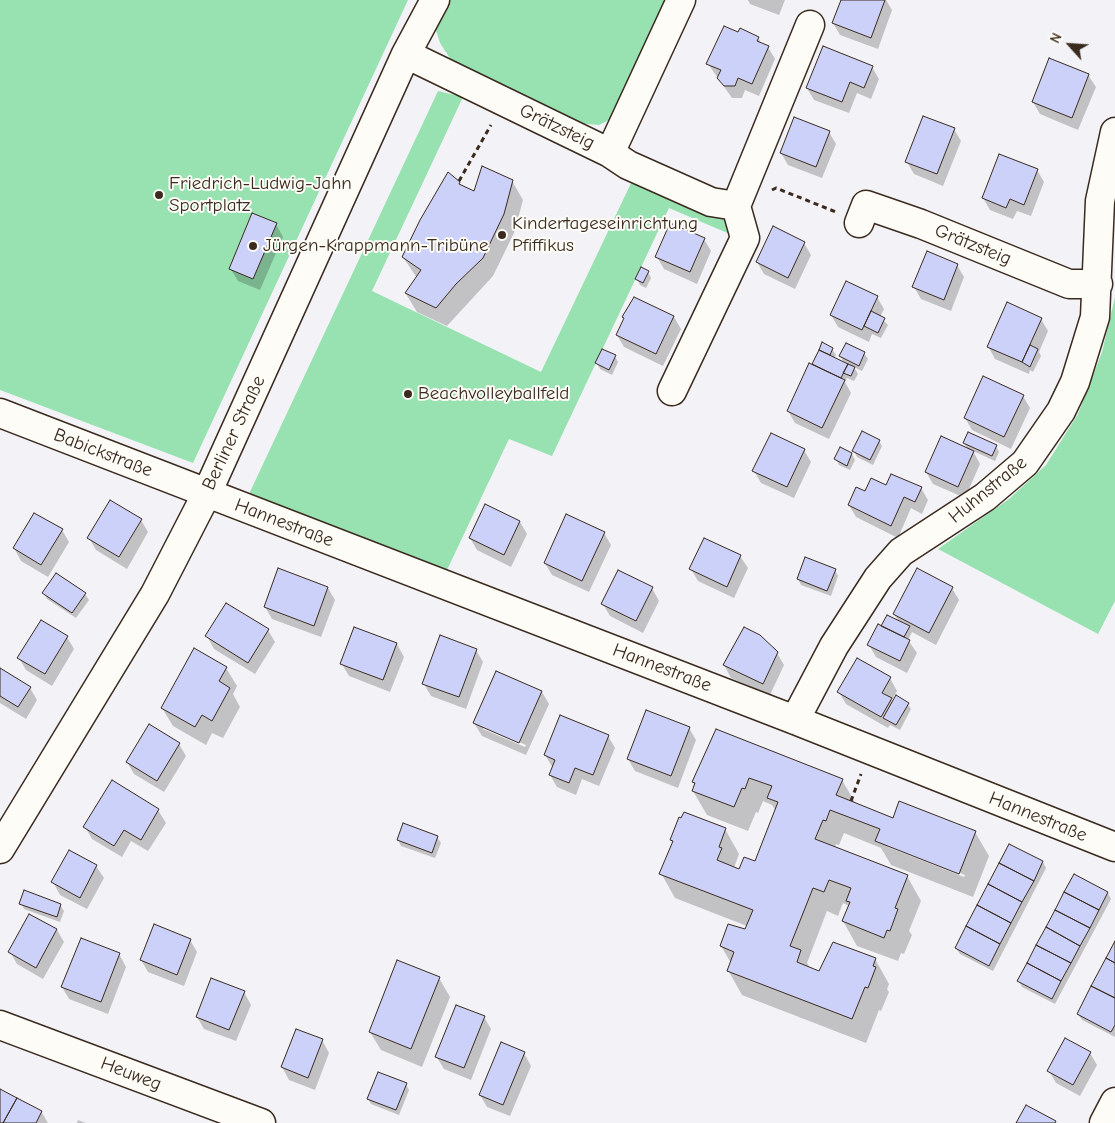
<!DOCTYPE html>
<html>
<head>
<meta charset="utf-8">
<style>
	body { margin:0 }
	#map { position:relative; width:1115px; height:1123px; overflow:hidden; background:#f3f3f7; font-family:"Comic Neue",sans-serif }
	canvas { display:block }
	.north { position:absolute; left:1045px; top:20px; width:50px; height:50px; -webkit-text-stroke:4px #fdfcf7; paint-order:stroke; rotate:296deg; font-size:14px; font-weight:700; line-height:20px; text-align:center; color:#3b2a1e }
	.north::after { content:''; display:block; margin:auto; width:18px; height:22px; background:#3b2a1e; clip-path:polygon(50% 0,100% 100%,50% 72%,0 100%) }
</style>
</head>
<body>
<div id="map">
<canvas width="1115" height="1123"></canvas>
<div class="north">N</div>
</div>
<script>
const context = document.querySelector('canvas').getContext('2d');
context.lineJoin = 'round';
function fillPath(path, color) { context.fillStyle = color; context.fill(path, 'evenodd'); }
const poly = rows => new Path2D(rows.map(r => 'M' + r).join(''));
function stroke(path, color, width, dash) { context.strokeStyle = color; context.lineWidth = width; context.lineCap = dash ? 'butt' : 'round'; context.setLineDash(dash || []); context.stroke(path); }
function label(font, color, halo, rows, align = 'center') {
  context.font = font + ' "Comic Neue",sans-serif'; context.lineWidth = 4; context.setLineDash([]); context.textBaseline = 'middle'; context.strokeStyle = halo; context.fillStyle = color; for (const [text, x, y, turn = 0] of rows) {
    context.save(); context.translate(x, y); context.rotate((+turn || 0) * Math.PI / 180); context.textAlign = isNaN(turn) ? turn : align; if (halo) context.strokeText(text, 0, 0); context.fillText(text, 0, 0); context.restore();
  }
}
fillPath(poly([
	[0,0,408,0,193,463,0,390],
	[450,0,669,0,613,118,599,125,575,123,455,66,440,43,435,27],
	[438,91,463,97,372,291,541,372,633,179,745,225,739,238,669,208,552,456,509,439,447,570,249,494],
	[1115,297,1115,601,1098,634,938,549,1009,499,1046,465,1078,414,1102,352]
]), '#98e2b2');
fillPath(poly([
	[748,0,785,0,779,15,750,4],
	[842,0,886,0,892,10,878,49,840,35,833,23],
	[738,34,758,38,762,44,768,47,775,59,759,96,745,90,742,98,732,98,708,64],
	[872,67,879,79,871,99,857,93,849,113,814,100,807,88],
	[1088,75,1096,87,1078,130,1040,114,1033,102],
	[954,129,961,141,943,186,914,174,907,162],
	[829,132,836,144,822,178,788,165,781,153],
	[1037,170,1044,182,1031,216,1017,211,1013,219,990,210,983,198],
	[512,181,523,200,514,233,493,276,447,326,417,312,406,294,417,278,403,257,459,183,461,187,474,193],
	[276,224,283,237,260,290,238,281,230,268],
	[704,239,711,251,697,284,664,269,657,257],
	[804,243,811,255,795,289,764,274,757,262],
	[957,265,964,277,951,311,921,299,914,287],
	[648,272,651,278,646,288,640,285,637,279],
	[877,297,884,309,880,317,888,325,881,338,872,334,869,342,838,327,831,315],
	[634,299,674,317,681,329,663,366,624,347,617,335],
	[1041,319,1048,331,1039,352,1041,356,1033,372,1030,370,1029,374,995,359,988,346],
	[822,344,832,349,836,355,834,358,845,364,840,356,846,344,864,353,868,359,862,371,854,367,858,374,854,381,847,378,845,382,851,393,829,439,795,423,788,411],
	[615,356,618,362,612,375,600,369,597,363],
	[1023,396,1030,408,1011,449,972,430,965,418],
	[879,441,882,446,873,465,857,457,854,451],
	[964,443,996,446,999,452,995,461,973,451,980,464,965,498,933,484,926,472,968,450],
	[804,450,811,462,794,498,761,483,754,471],
	[852,454,855,460,850,470,839,465,836,459],
	[887,486,921,488,928,500,922,514,911,508,898,538,856,517,849,505,866,493],
	[141,520,148,532,127,569,96,550,89,538],
	[520,522,527,534,511,567,477,550,470,538],
	[62,530,69,542,48,577,21,561,14,548],
	[604,533,611,545,589,592,552,575,545,563],
	[740,556,748,568,734,598,698,581,691,569],
	[835,570,838,576,831,596,801,585,798,579],
	[328,588,335,600,321,637,272,619,265,607],
	[652,588,659,601,643,633,610,616,603,604],
	[952,588,959,600,936,645,912,632,908,640,917,653,907,673,876,657,869,645,884,628,899,622,894,614],
	[44,593,85,594,89,600,76,618,47,599],
	[355,629,397,644,404,657,390,692,349,676,342,664],
	[268,630,275,642,255,674,214,649,207,636],
	[67,637,74,649,52,686,26,670,19,658],
	[737,644,777,653,784,665,770,695,731,678,724,665,733,646],
	[476,650,483,662,466,709,431,696,424,684],
	[226,668,237,686,233,694,240,707,223,738,212,733,206,745,173,726,162,708],
	[0,670,30,688,37,700,26,719,0,703],
	[890,678,897,691,892,700,893,703,908,704,911,709,900,730,890,725,888,728,846,704,839,692],
	[542,692,549,704,526,755,482,736,474,723],
	[483,726,526,745,525,747,483,729],
	[689,728,696,740,678,788,635,771,628,759],
	[716,731,842,780,856,804,894,819,975,832,989,856,973,897,891,865,881,848,844,833,839,845,836,844,835,848,907,876,921,901,909,931,912,935,904,954,901,953,898,961,857,946,843,921,849,906,843,903,838,916,827,911,807,963,811,969,820,973,875,959,889,984,887,989,889,992,881,1011,879,1010,866,1043,742,995,728,970,731,963,721,946,746,930,747,926,675,898,661,873,673,843,671,840,725,829,739,854,734,868,740,870,755,863,776,811,772,805,763,801,758,813,756,812,748,831,707,815,693,791,694,782],
	[888,844,965,875,964,877,888,847],
	[608,736,615,748,599,786,582,779,576,795,557,787,550,775,553,768,545,755],
	[179,744,186,756,164,792,134,774,127,762],
	[112,782,158,810,166,823,148,851,131,841,122,857,92,839,85,827],
	[437,837,441,843,435,858,401,846,398,840],
	[1010,845,1043,862,1046,868,993,971,960,954,956,948],
	[70,851,96,866,104,878,87,909,60,895,53,882],
	[1108,893,1111,899,1055,1004,1022,987,1019,981],
	[21,903,60,905,64,911,60,922,24,909],
	[30,915,57,930,64,942,43,979,17,964,10,952],
	[190,940,197,952,184,986,148,972,141,960],
	[1115,944,1115,1037,1082,1020,1078,1014],
	[119,954,126,967,108,1014,69,999,62,987],
	[439,978,450,997,422,1067,381,1050,370,1032],
	[244,992,251,1005,236,1041,204,1029,197,1017],
	[484,1017,491,1029,471,1080,444,1069,436,1056],
	[322,1040,329,1053,315,1090,289,1080,282,1067],
	[524,1053,531,1066,510,1116,487,1107,480,1095],
	[1090,1053,1097,1065,1080,1096,1056,1083,1049,1071],
	[406,1084,409,1090,399,1115,371,1104,368,1099],
	[0,1091,41,1111,48,1123,0,1123],
	[78,1120,86,1123,77,1123]
]), '#0003');
const building = poly([
	[841,0,885,0,871,38,832,23,841,0],
	[724,26,738,32,740,28,759,37,757,41,769,46,752,84,738,78,735,86,724,86,717,78,721,70,706,64,724,26],
	[823,46,873,66,864,88,850,82,842,102,806,88,823,46],
	[1049,58,1089,74,1072,118,1032,102,1049,58],
	[923,116,955,128,937,174,905,162,923,116],
	[794,117,830,131,816,167,780,153,794,117],
	[999,154,1038,169,1024,205,1010,199,1006,208,982,198,999,154],
	[482,166,513,180,504,214,483,258,456,284,436,308,405,293,421,270,402,257,420,220,448,172,460,182,459,184,474,191,482,166],
	[252,213,277,223,253,279,229,269,252,213],
	[670,223,705,238,690,272,655,257,670,223],
	[773,226,805,242,788,278,756,262,773,226],
	[927,251,958,264,944,300,912,287,927,251],
	[641,267,649,271,643,283,635,279,641,267],
	[846,281,878,296,862,330,830,315,846,281],
	[634,297,674,316,656,354,616,335,624,318,622,317,634,297],
	[1007,302,1042,318,1022,362,987,347,1007,302],
	[871,311,885,318,878,333,864,326,871,311],
	[822,342,833,348,830,355,819,350,822,342],
	[846,343,865,352,859,366,839,356,846,343],
	[1030,345,1038,349,1030,367,1022,362,1030,345],
	[602,349,616,355,609,370,595,363,602,349],
	[819,350,848,364,841,378,812,364,819,350],
	[809,363,845,380,822,428,787,411,809,363],
	[848,364,855,367,851,376,843,373,848,364],
	[983,376,1024,395,1004,437,964,418,983,376],
	[862,431,880,440,870,460,852,451,862,431],
	[968,432,997,445,992,456,963,443,968,432],
	[771,433,805,449,787,487,752,471,771,433],
	[941,436,974,451,958,487,925,472,941,436],
	[840,447,852,453,847,466,834,459,840,447],
	[891,474,922,487,915,502,904,497,891,526,848,505,856,487,865,491,871,478,886,485,891,474],
	[110,500,142,519,119,557,87,538,110,500],
	[485,504,520,521,504,555,469,538,485,504],
	[34,513,63,529,41,565,13,548,34,513],
	[566,514,605,532,582,581,544,563,566,514],
	[704,538,741,555,727,587,689,569,704,538],
	[805,557,836,569,827,591,797,579,805,557],
	[278,568,328,587,314,626,264,607,278,568],
	[917,568,953,587,929,633,893,614,917,568],
	[618,570,653,587,636,621,601,604,618,570],
	[56,573,86,593,72,613,42,593,56,573],
	[226,603,269,629,248,663,205,636,226,603],
	[887,615,910,626,904,637,881,626,887,615],
	[41,620,68,636,45,674,17,658,41,620],
	[878,624,910,640,900,661,867,645,878,624],
	[354,627,397,643,383,680,340,664,354,627],
	[744,627,760,635,778,652,763,684,723,665,744,627],
	[440,635,477,649,459,697,422,684,440,635],
	[194,648,227,667,219,681,230,688,212,721,202,715,195,727,161,708,194,648],
	[857,658,891,677,882,693,892,698,881,717,837,692,857,658],
	[0,668,31,687,18,707,0,696,0,668],
	[496,671,542,691,519,743,473,723,496,671],
	[896,695,909,703,896,725,883,718,896,695],
	[646,710,690,727,671,776,627,759,646,710],
	[560,715,609,735,593,775,575,768,569,783,549,775,555,760,544,755,560,715],
	[149,724,180,743,157,781,126,762,149,724],
	[716,729,843,779,836,795,851,801,893,818,899,801,976,831,959,874,875,841,880,829,830,810,826,821,823,820,815,839,908,875,895,908,898,909,890,931,887,930,884,938,842,921,850,902,846,901,851,888,829,880,824,892,813,888,790,946,801,950,797,962,819,971,833,942,876,958,873,966,876,967,868,988,865,987,852,1019,727,971,734,952,720,946,728,924,745,929,753,910,659,874,673,841,670,840,679,817,681,818,684,812,726,828,719,847,722,848,717,860,739,869,744,857,755,861,778,802,767,798,772,786,749,778,745,789,742,788,734,807,692,791,695,783,692,782,716,729],
	[112,780,159,809,141,840,124,830,114,846,83,827,112,780],
	[403,823,438,836,432,853,397,840,403,823],
	[1009,844,1043,861,1034,881,999,863,1009,844],
	[69,850,97,865,80,898,51,882,69,850],
	[999,863,1034,881,1022,902,988,884,999,863],
	[1074,874,1108,892,1099,910,1064,892,1074,874],
	[988,884,1022,902,1011,923,977,905,988,884],
	[24,890,61,904,57,917,19,904,24,890],
	[1064,892,1099,910,1090,928,1055,910,1064,892],
	[977,905,1011,923,1000,944,966,926,977,905],
	[1055,910,1090,928,1080,946,1046,927,1055,910],
	[29,914,57,929,36,968,8,952,29,914],
	[154,924,191,939,177,975,140,960,154,924],
	[966,926,1000,944,989,966,955,948,966,926],
	[1046,927,1080,946,1071,963,1036,945,1046,927],
	[81,938,120,953,101,1002,61,987,81,938],
	[1115,941,1115,963,1106,958,1115,941],
	[1036,945,1071,963,1061,981,1027,963,1036,945],
	[1106,958,1115,963,1115,998,1091,986,1106,958],
	[397,960,440,977,411,1049,369,1032,397,960],
	[1027,963,1061,981,1052,999,1017,981,1027,963],
	[211,978,245,991,229,1030,196,1017,211,978],
	[1091,986,1115,998,1115,1025,1111,1032,1077,1014,1091,986],
	[456,1005,485,1016,464,1068,435,1057,456,1005],
	[296,1029,323,1039,308,1078,281,1067,296,1029],
	[1065,1038,1091,1052,1073,1085,1047,1071,1065,1038],
	[501,1042,525,1052,503,1105,479,1095,501,1042],
	[378,1072,407,1083,396,1110,367,1099,378,1072],
	[0,1089,17,1098,3,1123,0,1123,0,1089],
	[17,1098,42,1111,36,1123,3,1123,17,1098],
	[1026,1105,1056,1121,1055,1123,1016,1123,1026,1105]
]);
fillPath(building, '#ccd1f9');
stroke(building, '#3b2a1e', 1);
const minor = poly([
	[406,54,610,153,628,165,711,202,736,206],
	[610,153,681,0],
	[736,206,810,25],
	[859,223,866,205,921,224,1069,284,1098,284],
	[672,391,745,238,736,206],
	[0,413,795,720,1115,847],
	[795,720,834,646,878,578,901,552,985,497,1025,463,1061,411,1075,382,1095,317,1100,201,1115,132],
	[0,849,155,594,207,493,406,54,435,0],
	[0,1025,261,1123],
	[1104,1123,1115,1102]
]);
stroke(minor, '#3b2a1e', 31);
stroke(poly([
	[459,181,491,125],
	[772,190,776,188,836,212],
	[851,801,861,774]
]), '#3b2a1e', 3, [5, 4]);
stroke(minor, '#fdfcf7', 28);
for (const [x, y, r, color] of [
	[159,195,5,"#3b2a1e"],
	[502,235,5,"#3b2a1e"],
	[253,246,5,"#3b2a1e"],
	[408,394,5,"#3b2a1e"]
]) { const dot = new Path2D(); dot.arc(x, y, r, 0, 2 * Math.PI); context.fillStyle = color; context.fill(dot); stroke(dot, '#fdfcf7', 2); }
label('19px', '#3b2a1e', '#fdfcf7', [
	["Grätzsteig",557,127,26],
	["Grätzsteig",973,245,22],
	["Berliner Straße",234,433,-65],
	["Babickstraße",103,453,21],
	["Huhnstraße",988,490,-39],
	["Hannestraße",284,523,21],
	["Hannestraße",662,668,21],
	["Hannestraße",1038,817,22],
	["Heuweg",131,1074,21]
]);
label('19px', '#3b2a1e', '#fdfcf7', [
	["Friedrich-Ludwig-Jahn",169,184],
	["Sportplatz",169,206],
	["Kindertageseinrichtung",512,224],
	["Pfiffikus",512,246],
	["Jürgen-Krappmann-Tribüne",263,246],
	["Beachvolleyballfeld",418,394]
], 'left');
</script>
</body>
</html>
